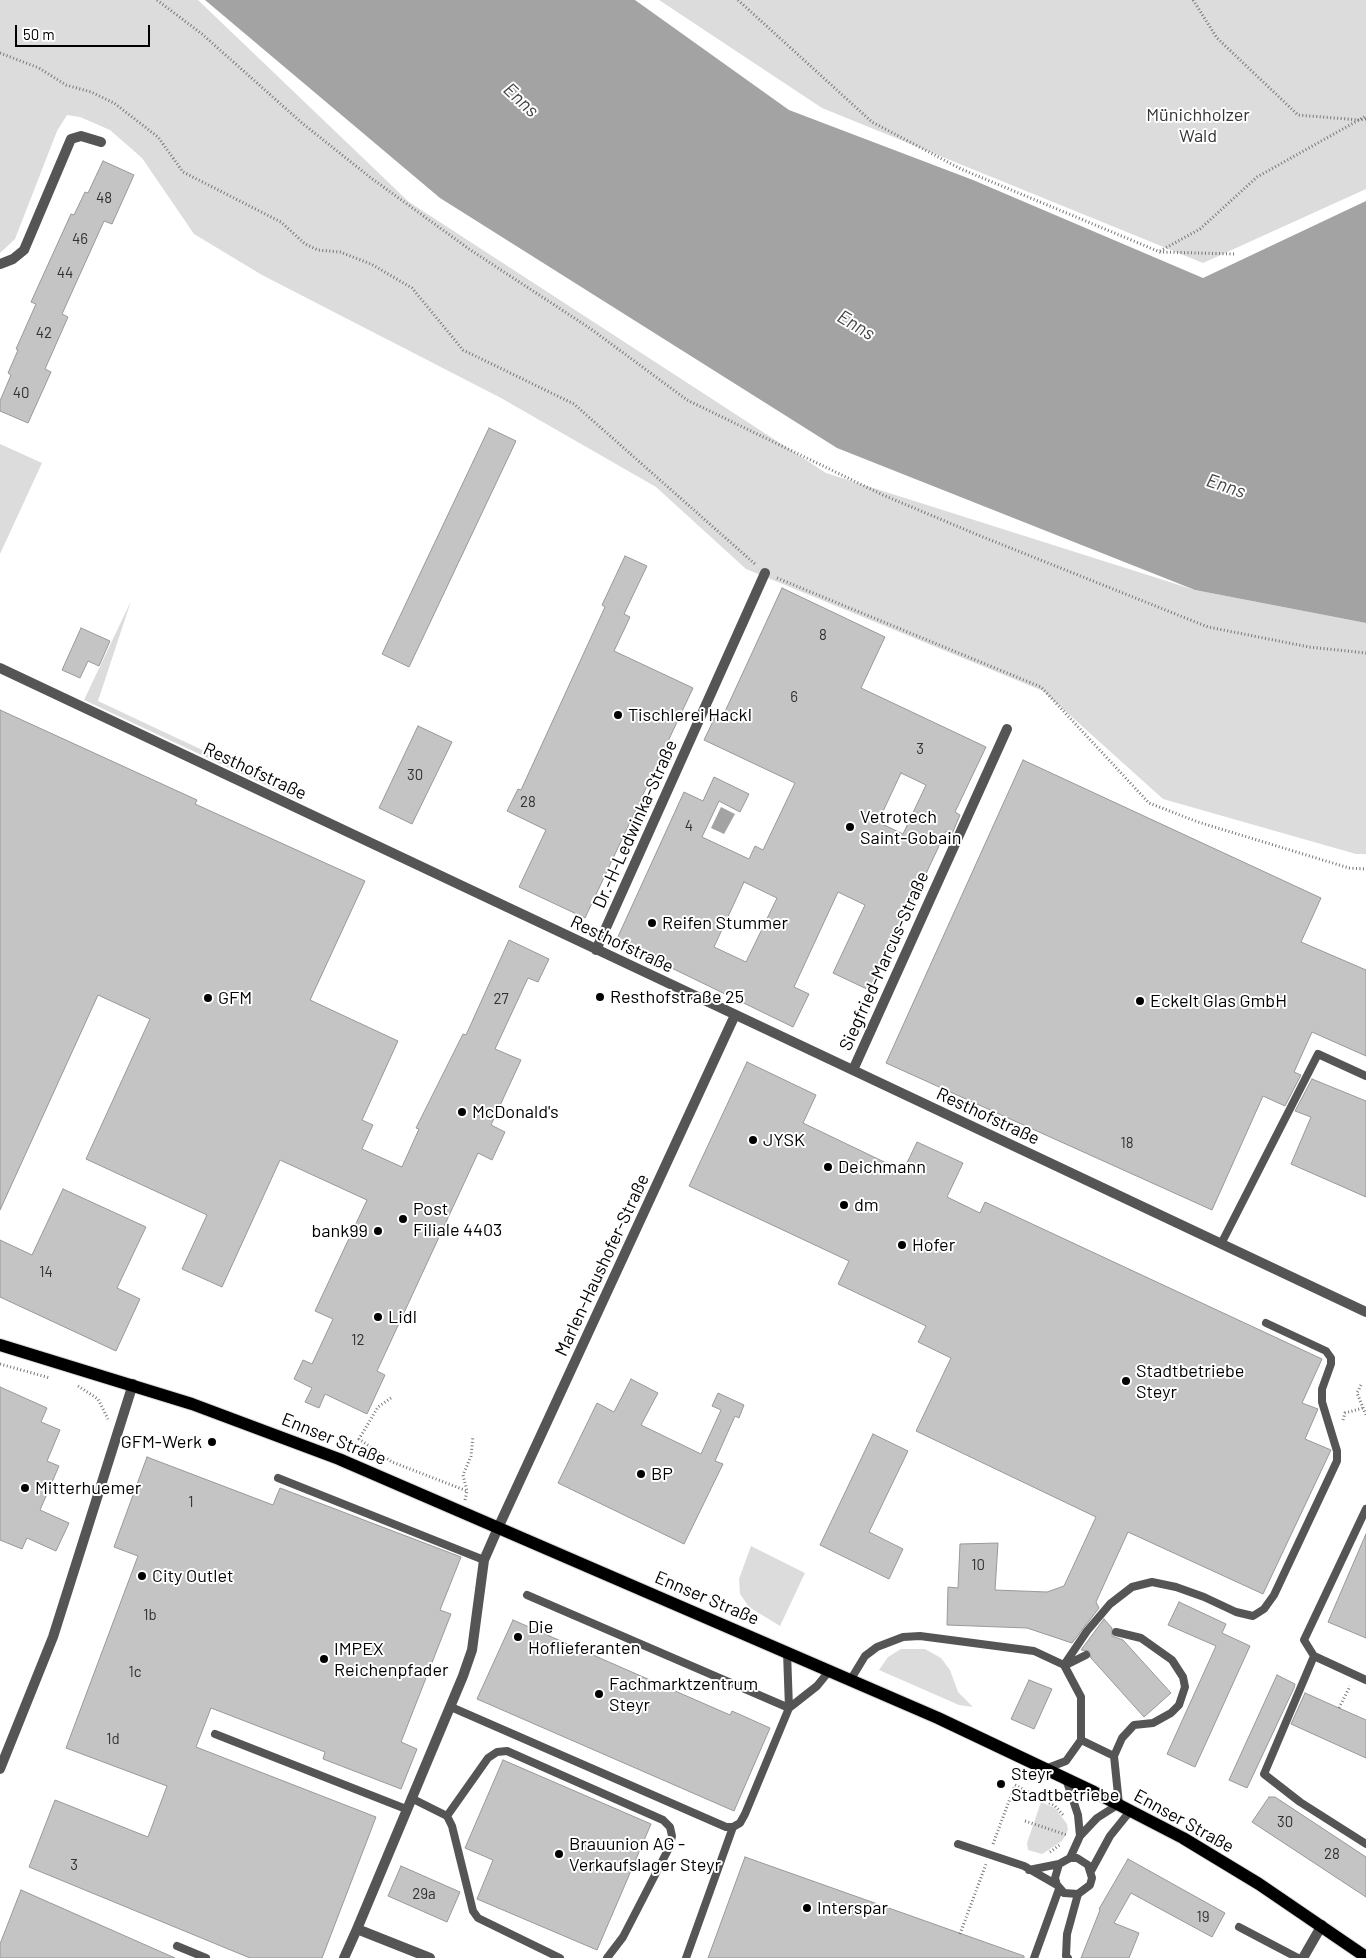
<!DOCTYPE html>
<html>
<head>
<meta charset="utf-8">
<style>
	body { margin:0 }
	#map { position:relative; width:1366px; height:1958px; overflow:hidden; background:#fff; font-family:Barlow,sans-serif }
	canvas { display:block }
	.scale { position:absolute; left:15px; top:25px; width:135px; height:22px; box-sizing:border-box; border:2px solid #000; border-top:0; padding-left:6px; font-size:15px; line-height:18px; white-space:nowrap; color:#000; -webkit-text-stroke:4px #fff; paint-order:stroke }
</style>
</head>
<body>
<div id="map">
<canvas width="1366" height="1958"></canvas>
<div class="scale">50 m</div>
</div>
<script>
const context = document.querySelector('canvas').getContext('2d');
context.lineJoin = 'round';
function fillPath(path, color) { context.fillStyle = color; context.fill(path, 'evenodd'); }
const poly = rows => new Path2D(rows.map(r => 'M' + r).join(''));
function stroke(path, color, width, dash) { context.strokeStyle = color; context.lineWidth = width; context.lineCap = dash ? 'butt' : 'round'; context.setLineDash(dash || []); context.stroke(path); }
function label(font, color, halo, rows, align = 'center') {
  context.font = font + ' Barlow,sans-serif'; context.lineWidth = 4; context.setLineDash([]); context.textBaseline = 'middle'; context.strokeStyle = halo; context.fillStyle = color; for (const [text, x, y, turn = 0] of rows) {
    context.save(); context.translate(x, y); context.rotate((+turn || 0) * Math.PI / 180); context.textAlign = isNaN(turn) ? turn : align; if (halo) context.strokeText(text, 0, 0); context.fillText(text, 0, 0); context.restore();
  }
}
fillPath(poly([
	[0,0,198,0,409,202,826,473,1195,590,1366,623,1366,854,1356,854,1163,799,1043,691,746,569,656,487,501,398,262,275,194,234,142,158,110,130,80,117,67,115,57,131,15,239,0,253],
	[659,0,1366,0,1366,189,1203,263,822,108],
	[0,444,42,463,0,554],
	[131,601,98,701,213,755,308,805,84,700],
	[751,1546,805,1573,780,1626,749,1607,740,1594,739,1579],
	[901,1649,925,1649,941,1658,950,1670,958,1692,973,1707,959,1705,879,1670,888,1657],
	[1041,1802,1055,1808,1067,1824,1068,1830,1062,1841,1042,1854,1028,1850,1027,1843]
]), '#dcdcdc');
fillPath(poly([
	[205,0,635,0,789,110,973,180,1203,278,1366,201,1366,623,1195,590,837,448,440,198],
	[721,807,735,814,724,834,711,828]
]), '#a3a3a3');
const building = poly([
	[103,161,134,175,112,224,104,221,62,314,68,317,45,369,51,372,28,423,0,411,0,401,11,375,8,373,18,350,16,349,36,304,31,302,71,214,74,215,85,192,88,193,103,161],
	[489,428,516,441,409,667,382,654,489,428],
	[625,556,647,566,624,614,630,617,614,651,693,688,585,918,519,887,546,830,507,811,518,789,521,790,543,742,605,607,602,605,625,556],
	[782,588,885,637,861,688,986,747,955,812,960,815,952,834,946,831,871,991,833,973,865,905,838,892,794,987,809,994,793,1027,616,941,684,792,703,801,714,777,749,794,740,812,719,801,702,837,749,859,755,846,763,850,795,783,704,740,716,715,722,718,782,588],
	[901,773,926,785,903,834,878,822,901,773],
	[744,882,777,898,746,962,714,947,744,882],
	[81,628,110,641,99,666,88,661,80,678,62,670,81,628],
	[0,710,197,800,195,804,365,881,310,1000,398,1041,362,1120,373,1125,362,1149,402,1167,419,1129,416,1128,463,1034,466,1035,509,940,549,959,538,982,528,978,495,1049,521,1060,491,1125,505,1132,492,1160,478,1153,377,1371,385,1375,367,1414,325,1394,319,1408,305,1402,312,1388,294,1379,303,1360,312,1364,333,1319,315,1311,367,1200,280,1160,222,1287,182,1269,207,1215,86,1159,150,1019,98,995,0,1210,0,710],
	[418,726,452,742,412,824,379,808,418,726],
	[1023,760,1321,898,1301,942,1366,970,1366,1056,1312,1032,1294,1072,1301,1075,1285,1106,1263,1096,1212,1210,886,1063,1023,760],
	[747,1062,816,1095,803,1123,903,1171,917,1142,963,1163,947,1197,980,1213,985,1202,1322,1359,1302,1403,1318,1409,1305,1439,1331,1450,1263,1594,1128,1532,1096,1602,1099,1608,1072,1643,1027,1628,947,1625,948,1587,958,1588,960,1544,998,1543,995,1590,1047,1592,1064,1586,1096,1517,916,1431,951,1358,918,1342,926,1326,838,1284,849,1261,689,1186,747,1062],
	[1312,1079,1366,1101,1366,1197,1291,1164,1311,1117,1295,1111,1312,1079],
	[63,1189,146,1227,117,1288,140,1299,116,1351,0,1297,0,1240,32,1255,63,1189],
	[631,1379,658,1393,641,1425,701,1454,721,1410,712,1406,718,1393,744,1405,739,1418,735,1416,715,1461,723,1464,684,1544,558,1483,597,1403,614,1412,631,1379],
	[0,1387,47,1408,41,1422,60,1430,47,1461,59,1466,40,1510,69,1523,56,1551,27,1538,22,1549,0,1540,0,1387],
	[873,1434,908,1451,869,1532,903,1549,889,1579,820,1545,873,1434],
	[147,1457,273,1505,280,1488,461,1557,440,1610,451,1614,401,1742,417,1749,401,1789,323,1759,325,1752,211,1708,196,1747,376,1817,322,1958,250,1958,29,1867,55,1800,148,1837,167,1786,66,1748,138,1556,114,1547,147,1457],
	[1366,1534,1366,1638,1328,1622,1366,1534],
	[1179,1602,1226,1624,1222,1633,1250,1646,1195,1767,1167,1754,1216,1646,1168,1625,1179,1602],
	[1104,1619,1112,1628,1112,1636,1123,1640,1171,1693,1144,1717,1091,1658,1089,1651,1081,1650,1104,1619],
	[513,1620,730,1715,732,1711,770,1728,734,1811,477,1699,513,1620],
	[1277,1675,1295,1684,1294,1688,1247,1788,1229,1780,1277,1675],
	[1029,1680,1052,1689,1034,1729,1011,1719,1029,1680],
	[1305,1693,1366,1720,1366,1758,1291,1724,1305,1693],
	[503,1760,651,1824,597,1950,477,1899,493,1860,465,1848,503,1760],
	[1269,1797,1275,1797,1366,1857,1366,1897,1252,1822,1269,1797],
	[745,1857,1024,1956,1024,1958,708,1958,745,1857],
	[1128,1859,1225,1913,1212,1937,1131,1893,1114,1923,1139,1933,1129,1958,1081,1958,1100,1910,1099,1909,1128,1859],
	[401,1866,460,1892,447,1922,388,1896,401,1866],
	[21,1890,175,1958,0,1958,0,1944,21,1890]
]);
fillPath(building, '#c4c4c4');
stroke(building, '#999', 1);
const primary = poly([
	[0,1345,192,1404,339,1459,938,1718,1094,1792,1183,1838,1259,1884,1366,1957]
]);
stroke(primary, '#dbdbdb', 14);
stroke(poly([
	[157,0,202,34,302,123,371,178,469,249,591,329,687,400,883,495,978,535,1208,627,1309,647,1366,653],
	[738,0,872,122,961,169,1160,252,1235,254],
	[1193,0,1217,38,1298,115,1359,120,1366,119],
	[0,53,39,68,66,85,91,92,114,103,158,137,183,172,281,222,305,244,318,250,340,252,371,264,412,288,463,350,574,404,755,564],
	[1160,251,1200,229,1257,177,1366,116],
	[777,578,1041,687,1149,803,1198,822,1349,868,1366,869],
	[0,1364,50,1378],
	[1361,1385,1357,1393,1366,1415],
	[78,1386,98,1399,108,1419],
	[391,1398,378,1407,359,1439,392,1462,467,1491],
	[1343,1420,1345,1413,1363,1408],
	[465,1500,467,1491,463,1475,471,1456,473,1436],
	[1339,1708,1350,1686],
	[1025,1821,1067,1835],
	[993,1844,1015,1785,1055,1806,1064,1816],
	[1050,1852,1061,1844],
	[960,1934,986,1864]
]), '#777', 3, [1, 2.5]);
stroke(poly([
	[1221,1244,1318,1054,1366,1076],
	[278,1478,484,1560],
	[527,1595,789,1708],
	[1314,1656,1264,1774,1300,1802,1366,1844],
	[1314,1656,1304,1640,1366,1509],
	[1314,1656,1366,1680],
	[1064,1665,1087,1631,1110,1604,1132,1587,1152,1582,1176,1587,1204,1597,1236,1612,1253,1616,1264,1609,1274,1595,1337,1461,1337,1451,1322,1402,1322,1389,1331,1364,1331,1358,1326,1351,1266,1323],
	[1066,1665,1086,1655],
	[851,1679,865,1656,877,1647,903,1637,920,1636,1034,1651,1064,1665,1081,1697,1081,1740,1066,1761,1045,1769],
	[451,1707,726,1827,733,1827,740,1823,745,1814,789,1708,787,1652],
	[789,1708,817,1686,830,1670],
	[215,1734,406,1809],
	[1081,1740,1114,1756],
	[1066,1779,1078,1815,1080,1836],
	[411,1798,447,1816,452,1826,473,1911,478,1918,560,1958],
	[447,1816,488,1758,497,1752,507,1751,663,1820,670,1827,672,1836,670,1846,623,1937,607,1958],
	[958,1844,1024,1866,1057,1885],
	[1070,1858,1080,1836,1097,1818,1119,1804,1114,1756,1122,1738,1134,1725,1153,1723,1171,1713,1179,1705,1185,1687,1183,1677,1172,1660,1141,1638,1116,1632],
	[1029,1870,1059,1864],
	[1091,1871,1110,1836,1131,1810],
	[1239,1927,1298,1958],
	[177,1946,206,1958],
	[686,1958,733,1827],
	[1034,1958,1059,1889],
	[1068,1958,1066,1956,1067,1934,1078,1894,1090,1885,1092,1878,1088,1865,1077,1858,1070,1858,1059,1864,1055,1878,1057,1885,1064,1893,1078,1894]
]), '#555', 8);
stroke(poly([
	[0,264,13,259,24,250,71,139,81,136,101,142],
	[0,668,1366,1312],
	[596,950,765,573],
	[853,1070,1007,729],
	[0,1769,53,1637,133,1384],
	[344,1958,357,1929],
	[430,1958,357,1929,463,1676,472,1650,484,1560,498,1528,735,1015],
	[1303,1958,1322,1925]
]), '#555', 10);
stroke(primary, '#000', 12);
for (const [x, y, r, color] of [
	[618,715,5,"#000"],
	[850,827,5,"#000"],
	[652,923,5,"#000"],
	[600,997,5,"#000"],
	[208,998,5,"#000"],
	[1140,1001,5,"#000"],
	[462,1112,5,"#000"],
	[753,1140,5,"#000"],
	[828,1167,5,"#000"],
	[844,1205,5,"#000"],
	[403,1219,5,"#000"],
	[378,1231,5,"#000"],
	[902,1245,5,"#000"],
	[378,1317,5,"#000"],
	[1126,1381,5,"#000"],
	[212,1442,5,"#000"],
	[641,1474,5,"#000"],
	[25,1488,5,"#000"],
	[142,1576,5,"#000"],
	[518,1637,5,"#000"],
	[324,1659,5,"#000"],
	[599,1694,5,"#000"],
	[1001,1784,5,"#000"],
	[559,1854,5,"#000"],
	[807,1908,5,"#000"]
]) { const dot = new Path2D(); dot.arc(x, y, r, 0, 2 * Math.PI); context.fillStyle = color; context.fill(dot); stroke(dot, '#fff', 2); }
label('15px', '#313131', null, [
	["48",104,198],
	["46",80,239],
	["44",65,273],
	["42",44,333],
	["40",21,393],
	["8",823,635],
	["6",794,697],
	["3",920,749],
	["30",415,775],
	["28",528,802],
	["4",689,826],
	["27",501,999],
	["18",1127,1143],
	["14",46,1272],
	["12",358,1340],
	["1",191,1502],
	["10",978,1565],
	["1b",150,1615],
	["1c",135,1672],
	["1d",113,1739],
	["30",1285,1822],
	["28",1332,1854],
	["3",74,1865],
	["29a",424,1894],
	["19",1203,1917]
]);
label('18px', '#333', '#fff', [
	["Münichholzer",1198,115],
	["Wald",1198,136]
]);
label('18px', '#000', '#fff', [
	["Tischlerei Hackl",628,715],
	["Vetrotech",860,817],
	["Saint-Gobain",860,838],
	["Reifen Stummer",662,923],
	["Resthofstraße 25",610,997],
	["GFM",218,998],
	["Eckelt Glas GmbH",1150,1001],
	["McDonald's",472,1112],
	["JYSK",763,1140],
	["Deichmann",838,1167],
	["dm",854,1205],
	["Post",413,1209],
	["Filiale 4403",413,1230],
	["bank99",368,1231,"right"],
	["Hofer",912,1245],
	["Lidl",388,1317],
	["Stadtbetriebe",1136,1371],
	["Steyr",1136,1392],
	["GFM-Werk",202,1442,"right"],
	["BP",651,1474],
	["Mitterhuemer",35,1488],
	["City Outlet",152,1576],
	["Die",528,1627],
	["Hoflieferanten",528,1648],
	["IMPEX",334,1649],
	["Reichenpfader",334,1670],
	["Fachmarktzentrum",609,1684],
	["Steyr",609,1705],
	["Steyr",1011,1774],
	["Stadtbetriebe",1011,1795],
	["Brauunion AG -",569,1844],
	["Verkaufslager Steyr",569,1865],
	["Interspar",817,1908]
], 'left');
label('18px', '#000', '#fff', [
	["Resthofstraße",255,771,25],
	["Dr.-H-Ledwinka-Straße",635,824,-66],
	["Resthofstraße",622,944,25],
	["Siegfried-Marcus-Straße",884,961,-66],
	["Resthofstraße",988,1116,25],
	["Marlen-Haushofer-Straße",602,1265,-65],
	["Ennser Straße",334,1439,22],
	["Ennser Straße",707,1598,23],
	["Ennser Straße",1184,1821,29]
]);
label('italic 19px', '#444', '#fff', [
	["Enns",521,100,43],
	["Enns",856,325,31],
	["Enns",1226,486,19]
]);
</script>
</body>
</html>
